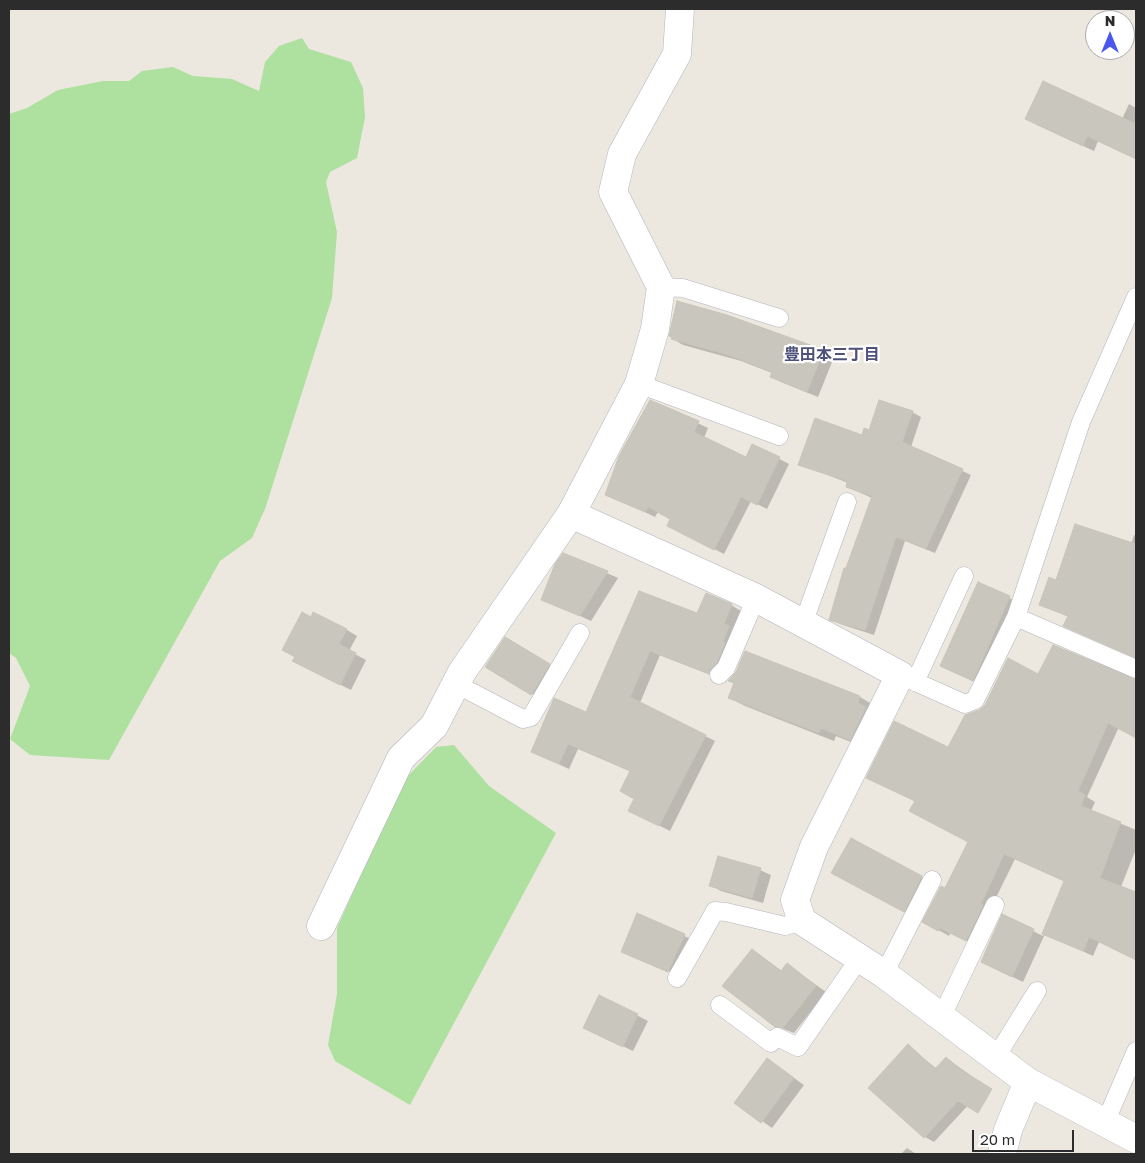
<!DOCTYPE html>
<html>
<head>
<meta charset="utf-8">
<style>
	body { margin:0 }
	#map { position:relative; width:1145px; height:1163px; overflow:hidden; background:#ece8df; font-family:"Golos Text",sans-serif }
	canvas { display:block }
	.frame { position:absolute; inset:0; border:10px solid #2c2c2c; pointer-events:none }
	.north { position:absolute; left:1085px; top:10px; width:50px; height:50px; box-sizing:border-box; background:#fff; border:1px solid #ababab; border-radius:50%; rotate:0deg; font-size:14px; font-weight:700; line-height:20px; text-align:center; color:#2c2c2c }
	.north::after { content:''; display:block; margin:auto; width:18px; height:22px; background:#4957ef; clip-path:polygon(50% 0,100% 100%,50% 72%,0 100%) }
	.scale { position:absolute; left:972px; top:1130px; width:102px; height:22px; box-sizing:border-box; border:2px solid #2c2c2c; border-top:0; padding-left:6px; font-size:15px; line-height:18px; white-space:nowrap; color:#2c2c2c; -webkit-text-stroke:4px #fff; paint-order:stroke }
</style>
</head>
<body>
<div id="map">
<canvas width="1145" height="1163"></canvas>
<div class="frame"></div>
<div class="north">N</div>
<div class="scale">20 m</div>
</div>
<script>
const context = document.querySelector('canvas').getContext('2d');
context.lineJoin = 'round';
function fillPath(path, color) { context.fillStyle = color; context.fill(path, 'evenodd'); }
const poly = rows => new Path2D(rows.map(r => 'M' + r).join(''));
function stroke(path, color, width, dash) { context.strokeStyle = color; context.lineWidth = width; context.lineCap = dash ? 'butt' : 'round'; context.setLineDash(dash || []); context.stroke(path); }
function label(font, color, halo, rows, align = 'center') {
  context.font = font + ' "Golos Text","Noto Sans JP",sans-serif'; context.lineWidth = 4.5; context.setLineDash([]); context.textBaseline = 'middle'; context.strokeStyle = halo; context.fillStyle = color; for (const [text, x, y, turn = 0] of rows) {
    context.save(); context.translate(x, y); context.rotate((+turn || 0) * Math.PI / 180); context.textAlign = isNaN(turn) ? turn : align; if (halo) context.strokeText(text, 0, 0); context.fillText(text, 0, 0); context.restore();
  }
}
fillPath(poly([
	[302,38,309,49,351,62,363,88,365,117,357,158,330,172,326,182,337,232,332,298,265,509,252,538,220,561,109,760,30,755,10,739,30,686,16,658,9,653,9,114,27,108,58,90,103,81,129,81,142,71,173,67,193,76,232,79,259,91,265,62,279,46],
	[454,745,489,786,556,833,410,1105,335,1061,328,1045,337,994,337,928,403,781,436,747]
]), '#aee09f');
fillPath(poly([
	[1129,104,1136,108,1136,159,1098,141,1094,151,1037,125,1122,119],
	[727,316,824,351,834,357,818,397,781,382,771,376,772,373,741,361,683,345,673,339,673,336],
	[650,401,708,428,704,438,747,458,753,445,789,464,767,509,751,501,724,554,679,531,672,519,658,512,655,517,607,494],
	[912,412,921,417,911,447,971,475,935,553,905,541,874,635,840,624,831,619,872,498,847,487,848,483,800,464],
	[1134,535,1136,536,1136,658,1075,631,1069,617,1041,605,1057,581,1131,544],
	[564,554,618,578,591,621,543,599],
	[979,584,1020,603,983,685,951,671],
	[640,592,698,615,731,605,741,611,719,678,660,655,640,703,715,741,670,831,640,816,631,771,578,749,569,769,532,752,587,713],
	[311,618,347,630,357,636,349,651,366,660,351,690,304,667],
	[506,638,559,671,542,700,486,666],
	[746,652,860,697,875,706,866,748,836,736,834,741,745,706,730,698,735,684,730,681,737,673],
	[1039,675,1136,679,1136,737,1119,727,1087,797,1095,802,1091,811,1136,830,1136,849,1113,907,1136,918,1136,959,1099,942,1093,956,1045,934,1023,982,982,962,1003,916,1043,936,1065,881,1015,859,990,910,976,945,950,933,949,936,924,922,946,889,969,842,948,749,980,711],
	[851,839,930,882,913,916,833,872],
	[760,870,771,875,763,903,721,891,710,885],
	[637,914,695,941,674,973,622,952],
	[752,950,782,971,787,964,826,992,794,1033,776,1026],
	[599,996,648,1021,633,1051,595,1033],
	[908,1046,937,1069,946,1058,986,1086,934,1142,925,1137,870,1088],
	[777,1066,804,1085,772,1128,736,1103],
	[907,1148,916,1154,917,1154,901,1154]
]), '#0003');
const building = poly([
	[1043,81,1136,124,1136,159,1087,136,1083,146,1025,119,1043,81],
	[677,301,727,315,824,350,807,392,770,377,772,372,729,355,671,339,672,337,669,336,677,301],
	[650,400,699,421,694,432,746,457,752,444,780,457,757,505,741,497,714,550,667,526,670,519,648,507,645,512,605,495,619,456,650,400],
	[879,400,913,411,902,442,963,469,926,548,896,537,865,630,829,620,844,568,846,568,872,496,846,487,847,481,798,465,815,418,862,435,864,428,869,430,879,400],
	[1075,524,1136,544,1136,658,1063,626,1068,616,1039,605,1049,577,1056,580,1075,524],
	[563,553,608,571,580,616,541,600,555,564,563,553],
	[978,582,1010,596,973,681,940,666,978,582],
	[639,591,697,613,706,593,732,604,724,624,729,626,723,642,725,643,717,662,709,674,650,651,630,697,706,735,659,826,628,811,634,799,620,791,630,771,568,744,559,764,531,752,554,698,586,712,639,591],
	[302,612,311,617,313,612,347,629,339,644,356,653,340,685,292,661,295,657,282,650,302,612],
	[505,637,550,664,531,695,485,667,505,637],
	[1053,645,1136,679,1136,738,1108,723,1078,791,1085,795,1081,806,1121,822,1100,878,1136,892,1136,960,1089,937,1083,951,1042,934,1064,881,1004,854,981,904,983,905,966,941,940,928,938,931,922,922,941,886,945,888,968,842,909,811,915,801,866,778,894,721,948,747,965,715,979,710,985,705,1008,658,1038,674,1053,645],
	[745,651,860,696,858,703,866,707,850,740,821,728,819,733,728,698,734,683,728,681,736,672,745,651],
	[851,838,922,876,904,912,831,873,851,838],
	[718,856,761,868,752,898,709,886,718,856],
	[637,913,685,934,668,972,621,952,637,913],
	[1002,914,1034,929,1012,977,981,962,1002,914],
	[752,949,781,971,787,963,816,986,783,1028,775,1027,722,986,752,949],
	[599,995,638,1014,623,1047,583,1028,599,995],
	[908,1044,935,1069,946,1057,961,1070,992,1089,978,1113,958,1101,924,1138,868,1088,908,1044],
	[767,1058,794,1078,761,1123,734,1103,767,1058]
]);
fillPath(building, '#c8c6bd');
stroke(building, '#c8c4b8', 1);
const service = poly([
	[661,287,683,288,779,318],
	[639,384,779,436],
	[1016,617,1136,669],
	[803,624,847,502],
	[719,675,726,668,756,598],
	[900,675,965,704,975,700,1016,617,1081,422,1136,297],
	[915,682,964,576],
	[456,684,523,719,531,717,580,633],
	[884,974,932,880],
	[677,978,715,911,726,912,785,926,802,921],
	[720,1005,771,1043,777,1037,798,1047,859,959],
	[941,1018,995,905],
	[996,1057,1037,991],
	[1105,1123,1136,1051]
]);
const minor = poly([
	[571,514,756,598,900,675,814,847,795,900,802,921,884,974,1028,1082,1008,1130,1002,1154],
	[321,926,401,758,434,726,462,672,571,514,639,384,655,329,661,287,613,192,622,154,677,54,680,9],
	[1028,1082,1136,1139]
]);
stroke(service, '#b2b3be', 19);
stroke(minor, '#b2b3be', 29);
stroke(service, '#fff', 18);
stroke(minor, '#fff', 28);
label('bold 16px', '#4e527a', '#fff', [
	["豊田本三丁目",832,355]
]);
</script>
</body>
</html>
